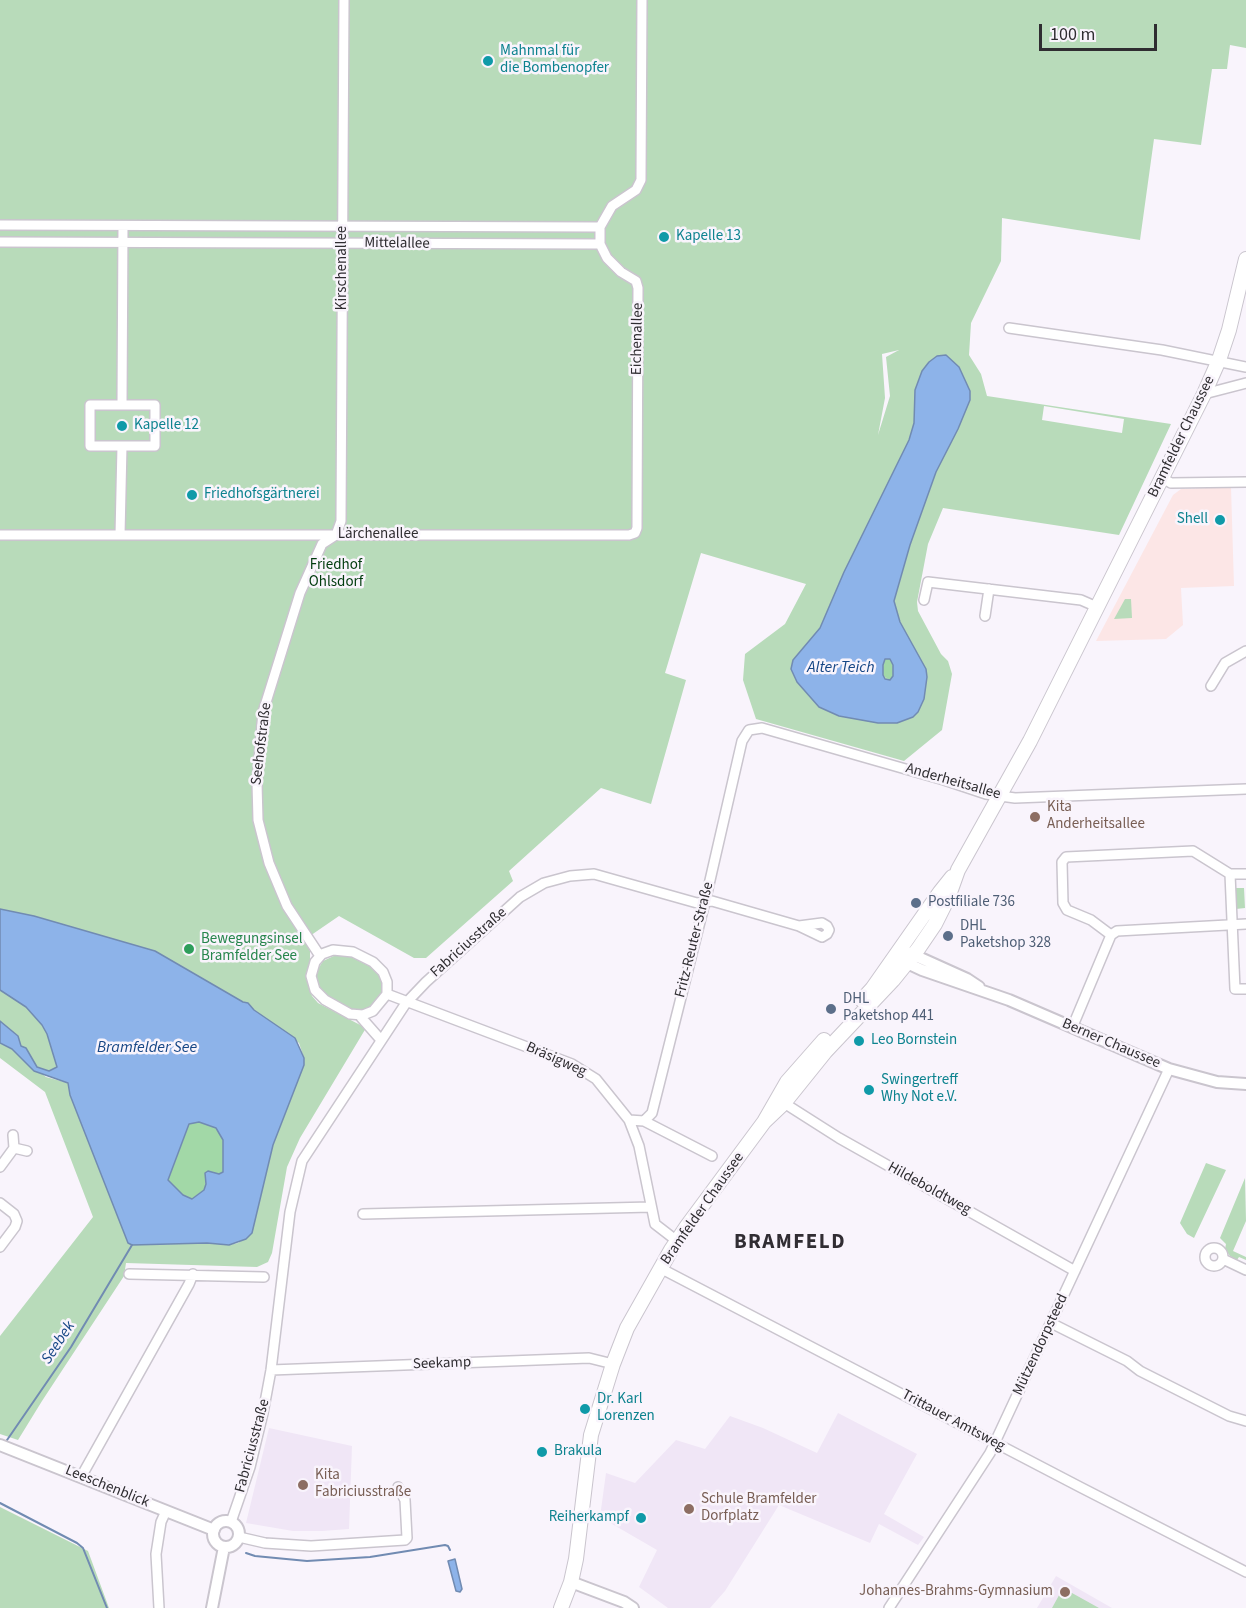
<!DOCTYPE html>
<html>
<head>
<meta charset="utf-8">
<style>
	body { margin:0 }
	#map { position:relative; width:1246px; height:1608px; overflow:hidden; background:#f9f4fc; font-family:"Source Sans 3",sans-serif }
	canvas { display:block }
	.scale { position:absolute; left:1039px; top:24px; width:118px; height:27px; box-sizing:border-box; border:3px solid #2f2d31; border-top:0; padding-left:8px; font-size:18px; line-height:21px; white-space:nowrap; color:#2f2d31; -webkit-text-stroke:4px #f9f4fc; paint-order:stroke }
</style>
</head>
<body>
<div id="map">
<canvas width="1246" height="1608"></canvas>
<div class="scale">100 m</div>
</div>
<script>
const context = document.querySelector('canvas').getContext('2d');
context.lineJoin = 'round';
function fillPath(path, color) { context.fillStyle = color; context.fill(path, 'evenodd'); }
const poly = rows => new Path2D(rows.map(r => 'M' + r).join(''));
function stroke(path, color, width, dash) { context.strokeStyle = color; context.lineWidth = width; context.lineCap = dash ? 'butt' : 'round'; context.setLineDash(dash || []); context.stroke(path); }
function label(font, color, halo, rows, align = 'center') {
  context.font = font + ' "Source Sans 3",sans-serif'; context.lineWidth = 5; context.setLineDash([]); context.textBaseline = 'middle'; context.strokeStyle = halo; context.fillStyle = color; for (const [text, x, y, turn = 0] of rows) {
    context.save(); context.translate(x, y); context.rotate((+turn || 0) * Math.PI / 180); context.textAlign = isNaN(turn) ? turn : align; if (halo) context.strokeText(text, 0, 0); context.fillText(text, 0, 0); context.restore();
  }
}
fillPath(poly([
	[1231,487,1234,586,1181,588,1183,625,1166,639,1096,641,1173,495,1181,489]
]), '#fce6e6');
fillPath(poly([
	[838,1413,917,1454,884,1514,924,1537,918,1545,879,1524,870,1543,779,1505,725,1591,710,1608,668,1608,639,1587,657,1550,600,1517,606,1473,635,1483,676,1440,705,1449,730,1416,763,1428,817,1453],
	[269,1428,352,1446,349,1529,322,1531,293,1531,246,1523],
	[1056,1576,1112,1608,1037,1608]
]), '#f0e6f6');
fillPath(poly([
	[0,0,1246,0,1246,48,1230,45,1227,69,1212,69,1201,145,1154,139,1140,240,1002,218,1001,261,971,323,969,355,981,374,987,396,1171,424,1119,535,943,508,928,544,917,602,918,611,941,654,948,661,952,674,942,730,904,761,756,719,743,680,745,654,785,624,806,584,701,553,665,673,686,680,651,804,601,788,509,871,513,881,426,958,414,958,339,916,304,940,310,951,310,966,306,976,312,996,318,1003,366,1028,300,1138,287,1167,272,1253,268,1262,257,1267,126,1263,124,1276,42,1401,18,1440,0,1434,0,1336,93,1217,45,1092,0,1058,0,1043,12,1049,46,1077,68,1083,70,1095,127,1239,137,1245,207,1243,229,1245,238,1243,252,1233,273,1145,304,1065,304,1058,299,1043,254,1010,248,1003,243,1002,155,951,34,916,0,909],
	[899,350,886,357,890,396,878,435,885,398,882,354],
	[1044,406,1124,419,1122,433,1042,420],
	[1125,599,1131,599,1132,618,1114,619],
	[1235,888,1244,888,1245,908,1236,909],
	[338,954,347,955,375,969,381,976,383,986,382,996,373,1007,356,1011,325,996,320,990,316,980,318,969,323,961],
	[0,990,26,1007,42,1025,47,1034,55,1058,57,1067,55,1069,49,1071,37,1067,26,1048,21,1046,18,1036,0,1021],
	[1206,1163,1226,1170,1194,1238,1187,1234,1180,1223],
	[1245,1178,1246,1221,1233,1251,1246,1257,1246,1260,1239,1257,1237,1260,1230,1256,1225,1249,1226,1244,1220,1238],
	[0,1507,88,1551,109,1608,0,1608],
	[1063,1588,1099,1608,1052,1608]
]), '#b8dbba');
fillPath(poly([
	[885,659,890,659,893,665,893,676,890,680,883,675,883,662],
	[199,1122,216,1128,223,1140,223,1172,219,1174,205,1173,206,1184,204,1190,192,1199,183,1195,168,1180,189,1124]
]), '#a2d8a7');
const water = poly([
	[946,355,959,367,970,391,970,400,958,429,936,472,910,545,894,601,900,622,926,669,927,677,924,699,918,712,913,717,897,723,878,723,839,716,819,707,797,682,791,669,793,660,820,628,844,572,909,440,914,423,915,390,922,371,929,362,937,356,946,355],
	[885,659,890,659,893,665,893,676,890,680,885,679,883,675,883,665,885,659],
	[0,909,34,916,155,951,243,1002,248,1003,254,1010,295,1038,304,1058,304,1065,273,1145,252,1233,246,1239,229,1245,207,1243,132,1245,128,1243,70,1095,68,1083,34,1071,12,1049,0,1043,0,1021,18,1036,21,1046,26,1048,37,1067,49,1071,57,1067,47,1034,42,1025,26,1007,0,990,0,909],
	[199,1122,216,1128,223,1140,223,1172,219,1174,208,1171,205,1173,206,1184,204,1190,192,1199,183,1195,168,1180,189,1124,199,1122],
	[455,1559,462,1589,460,1592,456,1591,448,1561,455,1559]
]);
fillPath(water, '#8db3e9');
stroke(water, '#718bb2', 1.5);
stroke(poly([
	[5,1443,71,1347,132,1245],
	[0,1503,77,1543,83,1548,107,1608],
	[246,1553,255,1556,307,1561,370,1557,445,1545,448,1546,450,1550]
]), '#718bb2', 2);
const minor = poly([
	[0,225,600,227],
	[0,242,600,244],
	[1009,328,1162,350,1246,367],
	[1204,394,1246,383],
	[90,405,155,405,155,446,90,446,90,405],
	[122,405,123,226],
	[1162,478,1171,483,1246,482],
	[0,535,629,535,635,533,637,528,638,288,636,281,621,272,607,258,600,244,600,227,612,206,636,190,641,180,642,0],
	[120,535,122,446],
	[336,535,341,521,344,0],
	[924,600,928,582,1081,600,1097,607],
	[985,616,989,589],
	[1211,686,1225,663,1246,651],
	[1246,874,1230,874,1235,989,1246,989],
	[822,923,827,926,829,930,827,934,822,937,799,926,822,923],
	[1111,935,1091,920,1067,910,1063,903,1062,862,1066,857,1193,851,1230,874],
	[333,950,353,952,373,962,383,972,387,982,387,994,373,1011,363,1015,350,1014,325,1000,315,990,311,976,315,962,322,954,333,950],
	[320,956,287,906,269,863,258,820,257,783,263,712,300,593,322,544,336,535],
	[387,994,572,1064,596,1079,629,1120,639,1146,655,1224,677,1241],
	[359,1015,381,1040],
	[1072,1028,1111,935,1117,931,1246,924],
	[784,1103,839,1138,1075,1271],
	[629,1120,644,1121,652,1113,705,902,742,741,749,730,762,728,944,780,986,794,1015,798,1246,789],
	[644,1121,712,1156],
	[13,1135,14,1148],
	[0,1167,14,1148,27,1151],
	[0,1203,14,1214,17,1221,15,1227,0,1247],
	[363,1214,651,1207],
	'1205 1257a9 9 0 1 1 18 0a9 9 0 1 1-18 0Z',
	[1223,1259,1246,1270],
	[660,1268,1080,1487,1246,1572],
	[129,1274,264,1277],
	[1051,1323,1127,1361,1140,1371,1229,1416,1246,1421],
	[271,1370,589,1358,613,1364],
	[81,1477,189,1284,193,1274],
	[231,1522,250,1467,263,1413,271,1370,290,1212,302,1161,406,1003,426,982,520,897,544,883,570,876,594,874,697,903,712,901,799,926],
	[239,1537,265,1543,311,1546,405,1540,407,1538,405,1500,398,1487],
	[159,1608,156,1554,161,1522,166,1511],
	[889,1608,990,1453,1169,1069]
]);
const tertiary = poly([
	[907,952,967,979,979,987],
	[904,957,907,963,922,970,1009,1000,1169,1069,1217,1082,1246,1084],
	[0,1445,214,1530],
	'213 1534a13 13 0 1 1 26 0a13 13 0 1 1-26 0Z',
	[571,1582,624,1602,633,1608],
	[212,1608,224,1547]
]);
const primary = poly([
	[862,1000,872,989,940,892,952,877],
	[764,1122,784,1103,825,1052,893,980,918,949,935,924,948,898,958,870,1030,741,1204,394,1219,360,1229,330,1246,259],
	[561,1608,571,1582,576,1559,591,1435,613,1364,627,1328,671,1250,687,1226,764,1122,787,1082,824,1040]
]);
stroke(minor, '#cac5ce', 12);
stroke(tertiary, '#cac5ce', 14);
stroke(primary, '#cac5ce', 16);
stroke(minor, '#fff', 9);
stroke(tertiary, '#fff', 10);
stroke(primary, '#fff', 14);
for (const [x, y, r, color] of [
	[488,61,6,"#0f9aa8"],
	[664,237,6,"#0f9aa8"],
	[122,426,6,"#0f9aa8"],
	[192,495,6,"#0f9aa8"],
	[1220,520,6,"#0f9aa8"],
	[1035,817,6,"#8d6e63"],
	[916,903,6,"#5c6f8a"],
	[948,936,6,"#5c6f8a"],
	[189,949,6,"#2e9e5b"],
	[831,1009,6,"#5c6f8a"],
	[859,1041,6,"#0f9aa8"],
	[869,1090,6,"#0f9aa8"],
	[585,1409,6,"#0f9aa8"],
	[542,1452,6,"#0f9aa8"],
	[303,1485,6,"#8d6e63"],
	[689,1509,6,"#8d6e63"],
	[641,1518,6,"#0f9aa8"],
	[1065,1592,6,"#8d6e63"]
]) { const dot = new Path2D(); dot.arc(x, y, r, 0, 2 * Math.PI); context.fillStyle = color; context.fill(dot); stroke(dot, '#f9f4fc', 2); }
label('15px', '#0d838f', '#f9f4fc', [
	["Mahnmal für",500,52],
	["die Bombenopfer",500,69],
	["Kapelle 13",676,237],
	["Kapelle 12",134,426],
	["Friedhofsgärtnerei",204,495],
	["Shell",1208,520,"right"],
	["Leo Bornstein",871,1041],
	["Swingertreff",881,1081],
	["Why Not e.V.",881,1098],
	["Dr. Karl",597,1400],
	["Lorenzen",597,1417],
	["Brakula",554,1452],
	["Reiherkampf",629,1518,"right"]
], 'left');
label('15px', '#2f2d31', '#f9f4fc', [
	["Mittelallee",397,244,1],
	["Kirschenallee",343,268,-90],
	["Eichenallee",638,339,-89],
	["Bramfelder Chaussee",1182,437,-64],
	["Lärchenallee",378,535],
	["Seehofstraße",262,744,-83],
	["Anderheitsallee",953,782,16],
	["Fritz-Reuter-Straße",695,940,-76],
	["Fabriciusstraße",469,943,-42],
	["Berner Chaussee",1111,1044,23],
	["Bräsigweg",556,1060,24],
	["Hildeboldtweg",929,1189,29],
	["Bramfelder Chaussee",703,1209,-55],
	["Mützendorpsteed",1041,1345,-65],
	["Seekamp",442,1364,-2],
	["Trittauer Amtsweg",953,1421,28],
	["Fabriciusstraße",253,1446,-75],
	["Leeschenblick",107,1487,22]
]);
label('15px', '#003b0d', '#f9f4fc', [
	["Friedhof",336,566],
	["Ohlsdorf",336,583]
]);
label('15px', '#785e54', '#f9f4fc', [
	["Kita",1047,808],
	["Anderheitsallee",1047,825],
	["Kita",315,1476],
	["Fabriciusstraße",315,1493],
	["Schule Bramfelder",701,1500],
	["Dorfplatz",701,1517],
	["Johannes-Brahms-Gymnasium",1053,1592,"right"]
], 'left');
label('15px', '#4e5e75', '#f9f4fc', [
	["Postfiliale 736",928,903],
	["DHL",960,927],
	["Paketshop 328",960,944],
	["DHL",843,1000],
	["Paketshop 441",843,1017]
], 'left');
label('15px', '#27864d', '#f9f4fc', [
	["Bewegungsinsel",201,940],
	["Bramfelder See",201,957]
], 'left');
label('italic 16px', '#164685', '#f9f4fc', [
	["Alter Teich",841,668],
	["Bramfelder See",147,1048],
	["Seebek",59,1343,-57]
]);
context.letterSpacing = '1.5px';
label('bold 21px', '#312d33', '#f9f4fc', [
	["BRAMFELD",790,1243]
]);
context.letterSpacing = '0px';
</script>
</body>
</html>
